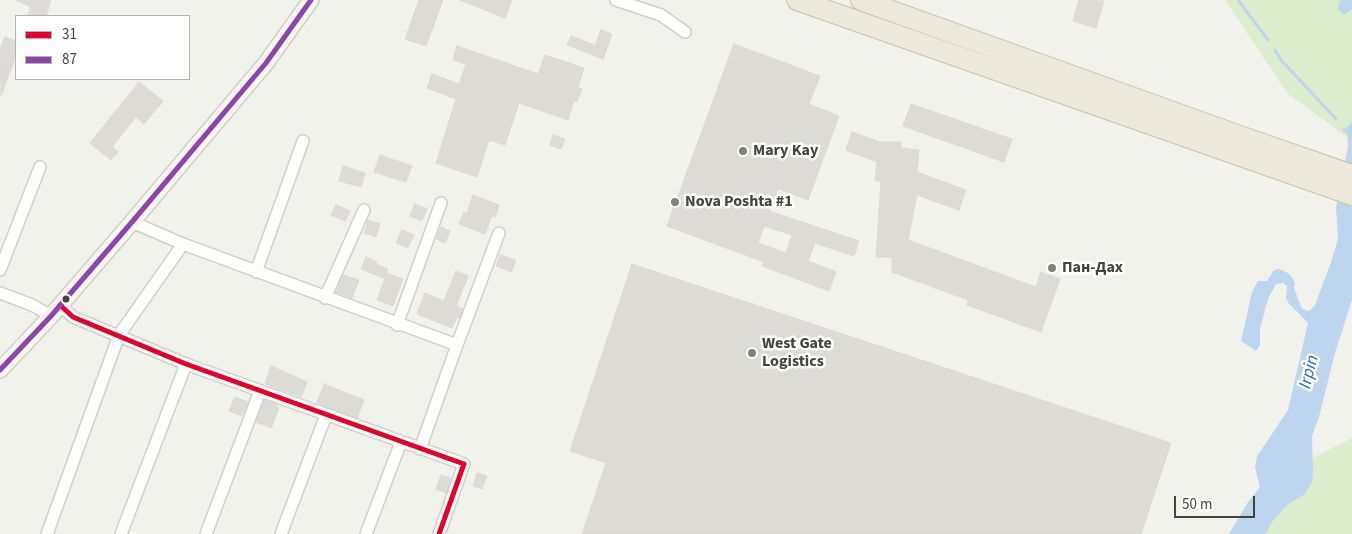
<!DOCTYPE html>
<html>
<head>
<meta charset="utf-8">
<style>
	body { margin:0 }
	#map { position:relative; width:1352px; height:534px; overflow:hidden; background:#f2f2ed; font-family:"Source Sans 3",sans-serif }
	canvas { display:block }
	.legend { position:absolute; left:15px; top:15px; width:175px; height:65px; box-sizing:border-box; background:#fff; border:1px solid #b6b4af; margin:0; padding:6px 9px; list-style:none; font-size:15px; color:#494438 }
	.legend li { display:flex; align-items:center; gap:10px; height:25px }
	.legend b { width:25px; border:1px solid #b6b4af }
	.scale { position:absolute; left:1174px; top:496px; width:81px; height:22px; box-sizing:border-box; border:2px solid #494438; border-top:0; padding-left:6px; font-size:15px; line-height:18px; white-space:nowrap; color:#494438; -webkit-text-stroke:4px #fff; paint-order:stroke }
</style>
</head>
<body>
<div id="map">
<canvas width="1352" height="534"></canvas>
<ul class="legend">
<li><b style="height:6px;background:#e4002b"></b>31</li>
<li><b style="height:6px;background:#8e44ad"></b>87</li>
</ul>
<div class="scale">50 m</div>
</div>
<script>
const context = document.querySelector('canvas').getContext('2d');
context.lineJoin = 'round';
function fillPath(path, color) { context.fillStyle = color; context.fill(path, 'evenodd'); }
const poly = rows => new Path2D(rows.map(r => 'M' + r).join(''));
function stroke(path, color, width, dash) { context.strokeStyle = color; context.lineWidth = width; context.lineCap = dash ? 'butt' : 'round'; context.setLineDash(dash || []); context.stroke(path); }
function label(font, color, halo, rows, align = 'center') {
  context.font = font + ' "Source Sans 3",sans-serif'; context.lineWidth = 5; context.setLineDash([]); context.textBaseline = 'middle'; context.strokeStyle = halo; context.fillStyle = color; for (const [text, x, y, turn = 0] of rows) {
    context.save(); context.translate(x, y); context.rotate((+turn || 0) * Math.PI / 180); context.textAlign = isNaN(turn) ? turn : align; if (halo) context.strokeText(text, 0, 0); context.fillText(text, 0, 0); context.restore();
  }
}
fillPath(poly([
	[1225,0,1352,0,1352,141,1288,94],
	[1352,438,1352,534,1244,534,1285,472]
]), '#dcedcd');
fillPath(poly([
	[1341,0,1352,0,1352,9,1344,15,1338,10,1339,3],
	[1352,122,1352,300,1335,353,1319,417,1312,436,1313,472,1312,482,1304,495,1287,505,1272,522,1265,534,1229,534,1248,502,1260,487,1255,467,1257,456,1288,410,1308,323,1289,304,1286,297,1287,286,1283,283,1276,284,1268,299,1260,329,1260,345,1256,351,1241,341,1252,292,1258,281,1267,281,1274,270,1279,269,1290,274,1295,283,1294,288,1302,309,1309,311,1315,305,1331,262,1338,239,1336,208,1348,146,1347,127]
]), '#bed5f0');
stroke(poly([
	[1238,0,1268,40],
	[1275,50,1281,60,1336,119],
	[1344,129,1352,137]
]), '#bed5f0', 3);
const building = poly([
	[16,0,51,0,46,16,27,16,31,7,16,0],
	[419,0,443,0,426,46,405,39,419,0],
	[460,0,512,0,505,18,460,0],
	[1079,0,1104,1,1096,28,1073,21,1079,0],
	[601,30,612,34,603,59,567,45,571,36,595,45,601,30],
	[5,37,16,41,16,55,1,96,0,49,5,37],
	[734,44,820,76,809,104,839,116,808,200,778,189,769,211,859,241,854,256,815,243,808,261,836,272,829,291,762,266,764,262,667,226,734,44],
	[764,226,792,235,786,253,758,243,764,226],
	[457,46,538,74,545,55,584,68,578,87,582,89,577,102,574,101,568,120,519,103,505,145,489,140,477,177,436,163,456,99,427,88,432,74,459,84,466,64,453,60,457,46],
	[139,82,163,101,144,124,136,117,112,147,118,152,111,160,90,143,139,82],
	[911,104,1012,139,1004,162,903,126,911,104],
	[852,132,880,142,901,142,901,148,919,150,917,172,966,190,959,210,917,195,908,240,1036,287,1041,272,1060,279,1041,332,967,305,968,300,892,272,892,257,876,257,881,182,875,180,877,162,846,150,852,132],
	[553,135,565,139,561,149,550,145,553,135],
	[380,155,412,166,406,182,374,172,380,155],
	[343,166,365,173,361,187,339,181,343,166],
	[473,195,499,205,495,217,492,216,485,234,459,224,464,212,467,213,473,195],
	[415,204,427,209,422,221,410,216,415,204],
	[336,205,350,211,345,221,331,215,336,205],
	[368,220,380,224,376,237,364,233,368,220],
	[441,227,450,231,445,243,436,239,441,227],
	[402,230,414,235,408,248,396,243,402,230],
	[500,255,516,260,511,272,496,266,500,255],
	[366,257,377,262,376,264,388,269,384,278,361,269,366,257],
	[632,264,1171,443,1141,534,582,534,606,463,570,451,632,264],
	[456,271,468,276,456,306,463,309,459,318,457,317,452,328,417,314,425,293,444,301,456,271],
	[387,273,403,279,393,306,377,300,387,273],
	[343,275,359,280,352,298,336,292,343,275],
	[271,366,307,382,301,397,265,384,271,366],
	[324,384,364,400,357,418,317,403,324,384],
	[235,397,248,402,242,416,229,411,235,397],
	[265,400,277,405,276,407,279,408,271,428,256,422,265,400],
	[477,473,487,476,482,489,473,486,477,473],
	[441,475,451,478,446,493,436,489,441,475]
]);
fillPath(building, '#dcdbd5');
stroke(building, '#dad9d2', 1);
const street = poly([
	[616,0,661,15,685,32],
	[132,222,183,244,457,345,420,449],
	[0,270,40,167],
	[256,272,303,141],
	[0,293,32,305,51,316],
	[325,298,364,210],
	[60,305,73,317,186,364,464,464,439,534],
	[397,325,441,203],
	[457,345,499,233],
	[47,534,119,335,183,244],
	[121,534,186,364],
	[206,534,260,391],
	[281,534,326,415],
	[366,534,401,442]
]);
const secondary = poly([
	[0,370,51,316,132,222,266,63,311,0]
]);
const highway = poly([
	[797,0,1352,195],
	[861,0,1237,135,1352,175]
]);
stroke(street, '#d0cfca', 14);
stroke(secondary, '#d2d0c4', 18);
stroke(highway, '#cac2a8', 22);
stroke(street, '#fdfdfc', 11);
stroke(secondary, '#f7f6f0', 15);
stroke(highway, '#ece9db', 20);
stroke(poly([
	[60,305,73,317,186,364,464,464,439,534]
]), '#e4002b', 5);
stroke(poly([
	[0,370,51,316,132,222,266,63,311,0]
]), '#8e44ad', 5);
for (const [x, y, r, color] of [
	[743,151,5,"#848177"],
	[675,202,5,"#848177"],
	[1052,268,5,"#848177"],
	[66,299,4.5,"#494438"],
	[752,353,5,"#848177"]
]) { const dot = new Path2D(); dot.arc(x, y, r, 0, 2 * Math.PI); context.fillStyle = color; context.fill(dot); stroke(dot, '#fff', 2); }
label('bold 16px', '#494438', '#fff', [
	["Mary Kay",753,151],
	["Nova Poshta #1",685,202],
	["Пан-Дах",1062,268],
	["West Gate",762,344],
	["Logistics",762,362]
], 'left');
label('italic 18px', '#306db6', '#fff', [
	["Irpin",1310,372,-76]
]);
</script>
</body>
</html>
